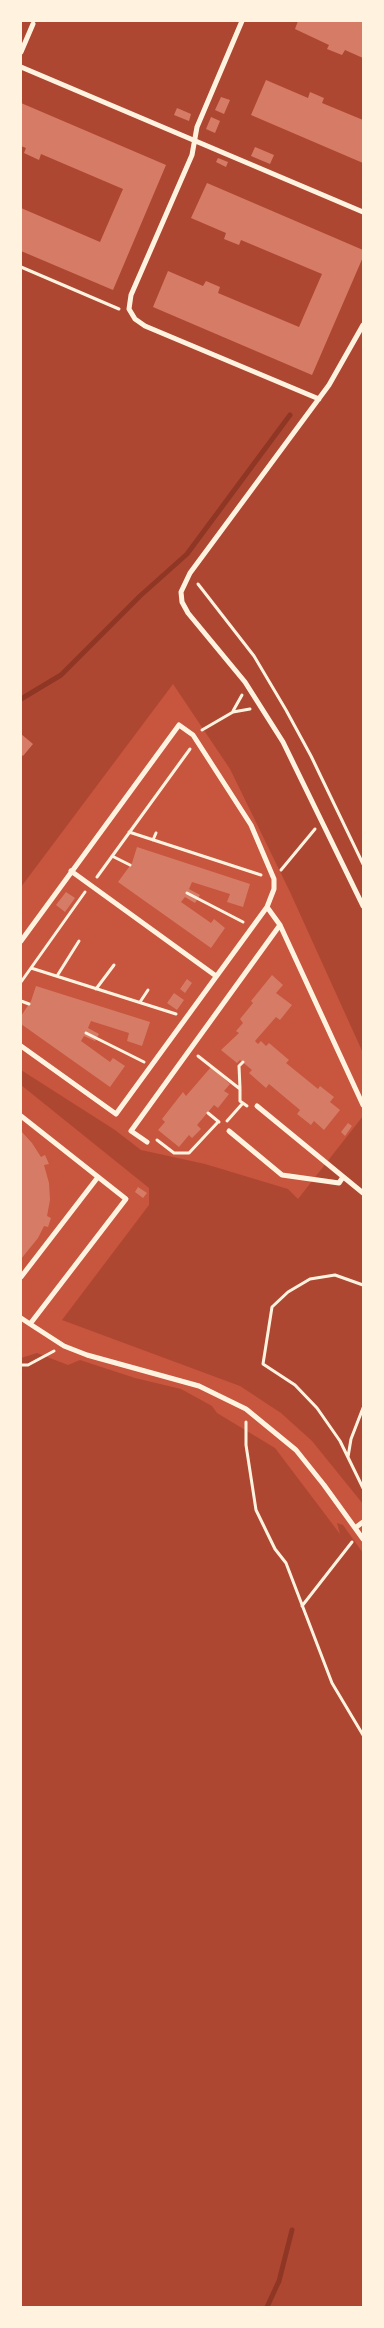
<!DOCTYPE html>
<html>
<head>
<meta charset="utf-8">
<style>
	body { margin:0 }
	#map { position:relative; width:384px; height:2328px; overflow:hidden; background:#c8553d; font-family:Rubik,sans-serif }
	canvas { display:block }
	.frame { position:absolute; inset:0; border:22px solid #fff3e0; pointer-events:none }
</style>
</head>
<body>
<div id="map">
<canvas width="384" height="2328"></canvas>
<div class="frame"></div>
</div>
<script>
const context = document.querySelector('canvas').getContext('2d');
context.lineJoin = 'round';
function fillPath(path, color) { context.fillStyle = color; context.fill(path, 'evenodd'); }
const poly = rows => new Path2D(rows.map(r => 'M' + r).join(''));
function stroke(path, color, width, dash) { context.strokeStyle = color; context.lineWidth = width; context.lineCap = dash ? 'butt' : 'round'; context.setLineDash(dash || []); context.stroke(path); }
fillPath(poly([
	[21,21,363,21,363,1053,290,892,230,769,173,684,21,887],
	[21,1070,115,1130,141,1150,205,1164,288,1189,298,1199,363,1116,363,1504,312,1441,281,1413,240,1386,62,1320,149,1205,149,1188,21,1085],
	[37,1353,68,1365,80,1360,135,1378,181,1389,212,1406,217,1413,275,1448,340,1534,337,1523,343,1525,363,1553,363,2307,21,2307,21,1358]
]), '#ae4732');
stroke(poly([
	[21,699,61,675,140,596,187,554,290,415],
	[267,2307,279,2281,292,2230]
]), '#8f3625', 5);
fillPath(poly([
	[298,21,363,21,363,58,345,50,342,55,327,49,329,45,295,29],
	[266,80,308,98,310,92,324,98,322,103,363,120,363,163,251,115],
	[221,97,230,100,224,114,215,110],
	[21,103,166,165,113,290,21,251,21,208,100,242,123,189,41,154,39,160,24,153,26,148,21,146],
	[177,108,191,114,189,121,174,115],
	[211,117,220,121,215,133,206,129],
	[255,147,274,155,270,164,251,156],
	[218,158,228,162,226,167,216,162],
	[207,183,363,250,363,257,312,375,153,307,168,271,203,286,206,281,220,287,218,293,299,327,322,274,241,240,239,245,224,239,226,233,191,218],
	[21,734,33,744,23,756,21,754],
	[137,847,250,884,243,907,227,902,230,894,192,882,189,889,200,895,195,903,185,897,181,902,211,923,214,919,225,928,211,948,118,882,132,863],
	[66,892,75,898,65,912,56,905],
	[272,975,283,985,276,993,292,1005,280,1020,276,1017,255,1041,258,1044,261,1041,266,1046,269,1043,289,1060,286,1063,318,1089,320,1086,334,1097,330,1102,340,1110,324,1130,314,1121,311,1125,297,1114,300,1110,269,1084,266,1088,249,1073,252,1070,240,1060,237,1063,221,1050,239,1033,236,1031,243,1023,240,1019,253,1003,251,1001],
	[187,979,192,983,185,993,180,989],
	[36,986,150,1022,142,1046,127,1041,129,1033,91,1021,88,1028,99,1034,95,1041,84,1036,81,1041,110,1062,113,1058,125,1066,110,1087,21,1024,21,1016,31,1001],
	[174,993,184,1000,177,1010,167,1003],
	[211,1067,230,1084,224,1091,229,1094,218,1108,214,1105,197,1125,201,1129,192,1138,189,1135,179,1147,158,1130,165,1122,162,1119,183,1092,186,1096],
	[348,1123,352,1126,345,1136,341,1132],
	[21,1131,32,1143,41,1157,45,1155,49,1164,44,1165,49,1183,50,1200,47,1216,51,1218,48,1227,44,1226,38,1238,21,1259],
	[138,1187,147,1193,143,1198,135,1192]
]), '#d67c66');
stroke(poly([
	[21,267,119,309],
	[198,584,254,656,286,710,311,756,363,864],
	[233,711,242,695],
	[202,730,233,712,250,709],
	[129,832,261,875],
	[153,840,156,833],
	[112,856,130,865],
	[281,870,315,829],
	[97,877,190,749],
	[187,893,243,922],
	[31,968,176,1014],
	[57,976,79,941],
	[21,982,85,892],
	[96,989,114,965],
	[21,1001,29,1004],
	[140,1002,148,990],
	[86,1033,144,1062],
	[198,1056,240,1089,240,1101,247,1106],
	[240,1088,239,1066,243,1062],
	[208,1113,219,1122],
	[227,1121,243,1103],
	[157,1140,174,1153,189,1153,218,1122],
	[363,1285,335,1275,310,1279,288,1292,272,1307,263,1364,295,1385,317,1408,340,1441,363,1488],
	[21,1365,28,1365,54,1351],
	[246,1422,246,1445,256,1510,275,1549,286,1563,332,1683,363,1735],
	[348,1457,351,1439,363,1408],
	[302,1606,352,1542]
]), '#fff3e0', 3);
stroke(poly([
	[242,21,197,127,192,155,131,295,129,309,135,319,145,326,319,399],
	[21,52,33,24],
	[21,67,363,212],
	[363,325,329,385,190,573,181,592,182,602,188,613,245,682,283,742,363,906],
	[71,871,216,976],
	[21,941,179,725,193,735,251,825,274,879,274,889,267,907,280,925,363,1105],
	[21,1046,116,1114,267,907],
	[257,1106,363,1193],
	[21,1116,126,1199,30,1324,64,1346,87,1355,199,1386,246,1409,296,1450,324,1485,363,1539],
	[229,1131,282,1175,339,1183,343,1177],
	[147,1142,131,1131,280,925],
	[21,1277,98,1177],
	[21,1318,30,1324],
	[355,1528,363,1522]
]), '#fff3e0', 5);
</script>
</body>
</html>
